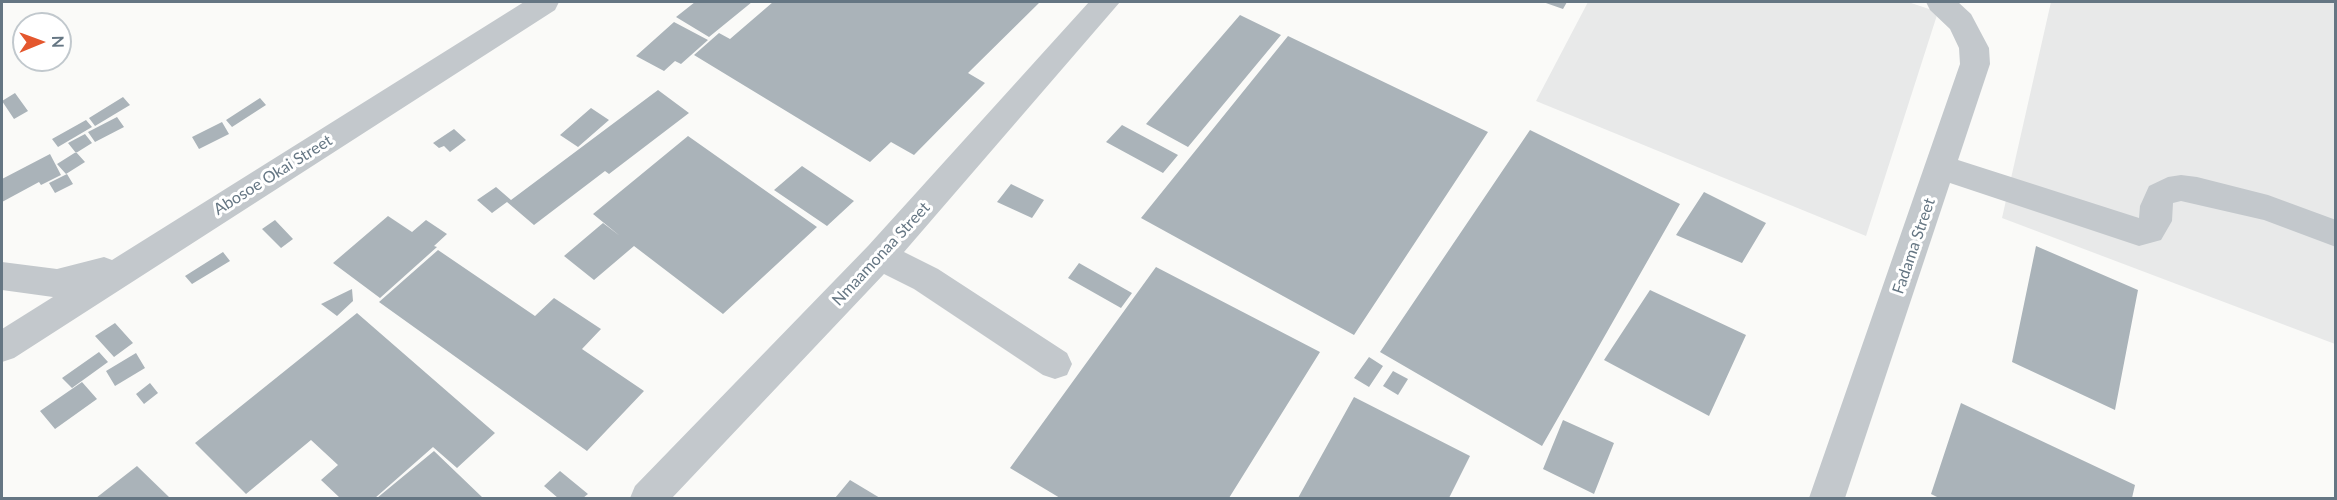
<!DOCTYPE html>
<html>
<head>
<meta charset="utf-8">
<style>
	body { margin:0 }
	#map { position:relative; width:2337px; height:500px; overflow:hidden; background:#fafaf8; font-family:Lato,sans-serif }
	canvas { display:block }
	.frame { position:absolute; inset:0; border:3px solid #657683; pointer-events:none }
	.north { position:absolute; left:12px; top:12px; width:60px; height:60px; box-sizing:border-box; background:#fff; border:2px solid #c1c8cd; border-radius:50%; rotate:89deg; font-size:16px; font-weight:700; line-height:24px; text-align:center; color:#657683 }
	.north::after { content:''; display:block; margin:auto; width:21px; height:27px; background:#e4572e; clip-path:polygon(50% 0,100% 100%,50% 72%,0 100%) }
</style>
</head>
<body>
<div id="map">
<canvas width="2337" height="500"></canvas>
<div class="frame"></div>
<div class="north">N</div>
</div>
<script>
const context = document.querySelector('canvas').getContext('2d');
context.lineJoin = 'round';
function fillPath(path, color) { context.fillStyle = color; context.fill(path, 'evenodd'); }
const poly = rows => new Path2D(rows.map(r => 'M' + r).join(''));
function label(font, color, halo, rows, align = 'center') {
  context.font = font + ' Lato,sans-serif'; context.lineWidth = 6; context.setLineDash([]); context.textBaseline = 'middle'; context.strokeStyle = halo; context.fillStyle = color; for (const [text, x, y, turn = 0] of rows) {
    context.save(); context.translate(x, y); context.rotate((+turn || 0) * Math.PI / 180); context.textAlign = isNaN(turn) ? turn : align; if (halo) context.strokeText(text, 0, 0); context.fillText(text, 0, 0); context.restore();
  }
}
fillPath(poly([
	[1588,2,1908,2,1938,12,1866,236,1536,101],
	[2051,2,2335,2,2335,344,2002,218]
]), '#e8e9e9');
fillPath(poly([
	[695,2,752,2,709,37,676,17],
	[773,2,1040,2,968,73,985,83,914,155,891,142,870,162,694,55,719,33,730,39],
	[1543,2,1567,2,1563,9],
	[1240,15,1281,35,1188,147,1146,124],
	[674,22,708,40,681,64,675,61,664,71,636,56],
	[1288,36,1488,132,1354,335,1141,218],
	[658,90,689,113,609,174,605,171,534,225,507,202,492,213,477,200,496,187,511,200],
	[15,93,28,111,14,119,2,101],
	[123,97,130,105,95,126,89,118],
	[260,98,266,105,232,127,226,120],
	[591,108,609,120,578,147,560,135],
	[117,117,124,127,95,142,88,132],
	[86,120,92,127,58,147,52,139],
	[222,122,229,134,199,149,192,137],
	[1122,125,1178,155,1163,173,1106,142],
	[454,129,466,140,450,152,444,146,439,148,433,143],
	[1530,130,1680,204,1542,446,1380,352],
	[85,134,92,143,76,153,68,143],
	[688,136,817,227,723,314,634,246,594,280,564,256,603,223,620,236,593,214],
	[76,152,85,162,66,174,57,164],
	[50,154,61,175,41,185,39,182,2,202,2,179],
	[802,166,854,201,827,226,774,190],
	[67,174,73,184,55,193,49,183],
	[1011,184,1044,200,1032,218,997,202],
	[1704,192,1766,223,1742,263,1676,235],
	[388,216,412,232,426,220,447,234,434,246,437,247,380,298,333,263],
	[275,220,293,239,281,248,262,229],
	[2036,246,2138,290,2115,410,2012,362],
	[438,250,535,316,554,298,601,329,582,349,644,391,587,451,379,302],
	[223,252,230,261,192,284,185,276],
	[1079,263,1132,293,1121,308,1068,278],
	[1156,267,1320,352,1229,498,1060,498,1010,468],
	[352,289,353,301,337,316,321,304],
	[1650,290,1746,335,1709,416,1604,360],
	[357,313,495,433,457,468,433,447,375,498,340,498,321,480,338,465,311,440,246,494,195,443],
	[115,323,133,343,114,357,95,336],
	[99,352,108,362,72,388,62,378],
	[136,353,145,368,115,386,106,371],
	[1369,357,1383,366,1369,387,1354,378],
	[1393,371,1408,379,1398,395,1383,386],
	[82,382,97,399,55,429,40,411],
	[150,383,158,393,144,404,136,394],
	[1354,397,1470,456,1449,498,1298,498],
	[1961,403,2135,485,2132,498,1939,498,1931,494],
	[1563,420,1614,443,1594,494,1543,469],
	[434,451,483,498,377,498],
	[137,466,170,498,96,498],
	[560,471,588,494,583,498,558,498,544,486],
	[850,480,880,498,835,498]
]), '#aab3b9');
fillPath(poly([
	[524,2,559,2,555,10,14,358,2,362,2,329,53,297,2,290,2,262,57,269,104,257,112,260,524,2],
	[1089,2,1120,2,904,252,938,269,1067,353,1072,364,1067,375,1055,379,1043,375,914,289,884,274,672,498,630,498,635,486,868,246,1089,2],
	[1926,2,1958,2,1971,14,1989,48,1990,64,1958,160,2139,218,2140,206,2149,186,2168,177,2181,175,2197,177,2268,195,2336,220,2336,247,2264,220,2181,201,2173,203,2172,221,2161,240,2139,246,1950,183,1845,498,1809,498,1960,64,1959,48,1950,29,1930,10,1926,2]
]), '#c3c8cc');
label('16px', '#657683', '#fff', [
	["Abosoe Okai Street",273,175,-32],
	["Fadama Street",1914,246,-71],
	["Nmaamonaa Street",881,254,-47]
]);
</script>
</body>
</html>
